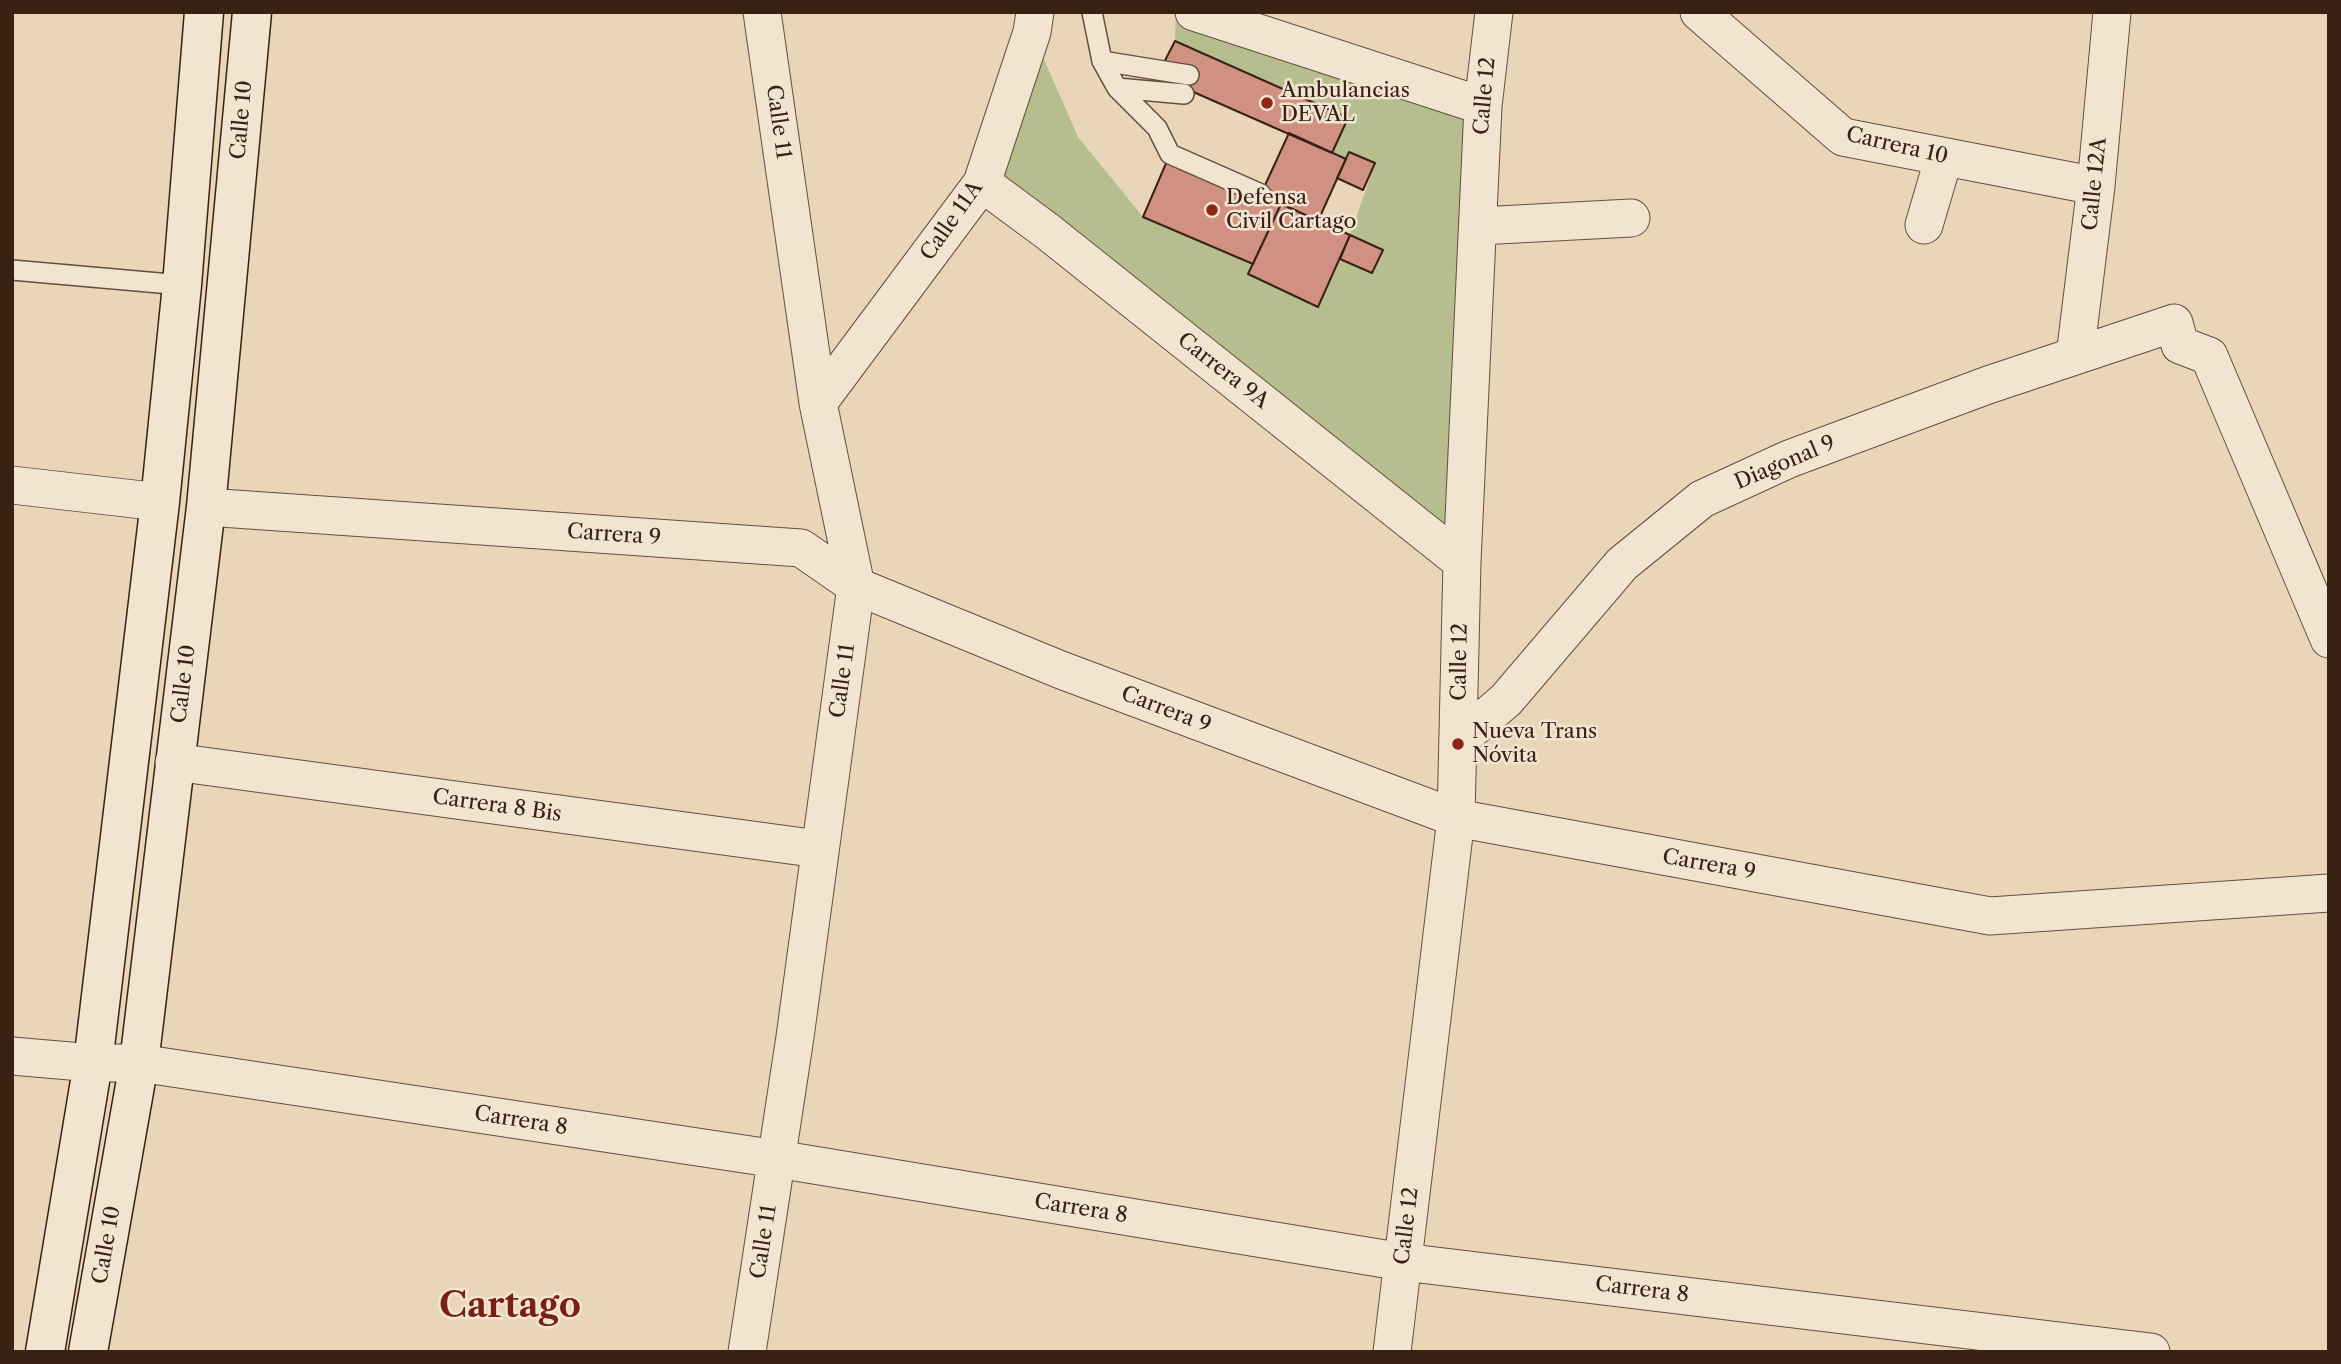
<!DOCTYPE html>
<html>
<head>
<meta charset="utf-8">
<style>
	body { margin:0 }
	#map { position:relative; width:2341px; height:1364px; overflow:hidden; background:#e9d6b8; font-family:"Libre Caslon Text",serif }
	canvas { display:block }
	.frame { position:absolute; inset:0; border:14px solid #382214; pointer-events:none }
</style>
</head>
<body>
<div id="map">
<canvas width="2341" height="1364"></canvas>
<div class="frame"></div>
</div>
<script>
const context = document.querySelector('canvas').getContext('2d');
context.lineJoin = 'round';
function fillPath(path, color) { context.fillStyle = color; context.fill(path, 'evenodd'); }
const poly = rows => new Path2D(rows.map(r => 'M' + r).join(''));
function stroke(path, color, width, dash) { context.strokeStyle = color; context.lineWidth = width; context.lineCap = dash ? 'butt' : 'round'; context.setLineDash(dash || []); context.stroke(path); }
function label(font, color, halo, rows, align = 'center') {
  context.font = font + ' "Libre Caslon Text",serif'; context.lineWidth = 5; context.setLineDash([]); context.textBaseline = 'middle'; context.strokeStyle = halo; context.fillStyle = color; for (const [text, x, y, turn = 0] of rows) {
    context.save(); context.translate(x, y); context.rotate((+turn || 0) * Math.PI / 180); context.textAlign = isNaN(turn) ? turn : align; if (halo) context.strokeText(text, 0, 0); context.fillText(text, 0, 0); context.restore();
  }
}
fillPath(poly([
	[1176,12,1185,12,1483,106,1462,562,982,183,1032,32,1078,137,1143,217,1253,264,1248,275,1318,306,1340,259,1372,273,1383,250,1350,235,1375,163,1350,152,1346,159,1332,153,1347,118,1175,41]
]), '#b6be8f');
const building = poly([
	[1175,41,1348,118,1332,153,1157,76,1175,41],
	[1289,133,1346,159,1318,221,1261,194,1289,133],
	[1349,152,1375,163,1363,190,1337,178,1349,152],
	[1170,154,1281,204,1253,264,1143,217,1170,154],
	[1281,204,1350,235,1318,307,1248,274,1281,204],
	[1350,235,1383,250,1372,273,1340,259,1350,235]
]);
fillPath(building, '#d19182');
stroke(building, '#382214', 2);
const lane = poly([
	[1092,12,1102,61,1117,88,1157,128,1170,154,1261,194],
	[1102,61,1189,75],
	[1117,88,1184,94],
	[12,270,182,285]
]);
const street = poly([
	[1194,12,1483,106],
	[1699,12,1843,137,2096,186],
	[982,183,1047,231,1462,562],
	[1924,225,1944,157],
	[1479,226,1631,218],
	[2075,356,2096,186,2112,12],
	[818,403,982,183,1032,32,1035,12],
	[12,485,160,502],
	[206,507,801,548,856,586,1061,670,1456,818,1990,916,2329,893],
	[1458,741,1506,700,1622,564,1702,499,1789,459,1988,385,2174,323,2180,345,2209,356,2329,639],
	[174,762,819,849],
	[12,1056,93,1063,139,1063,777,1159,1403,1262,2151,1352],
	[747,1352,795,1037,856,586,818,403,762,12],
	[1392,1352,1456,818,1462,562,1483,106,1494,12]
]);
const secondary = poly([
	[45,1352,93,1063,160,502,182,285,204,12],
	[88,1352,139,1063,206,507,252,12]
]);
stroke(lane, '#644f3d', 22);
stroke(street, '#644f3d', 39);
stroke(secondary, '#382214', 41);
stroke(lane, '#f1e4d1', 19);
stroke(street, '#f1e4d1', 37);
stroke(secondary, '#f1e4d1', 38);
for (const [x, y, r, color] of [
	[1267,103,7,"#8f2418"],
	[1212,210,7,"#8f2418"],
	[1458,744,7,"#8f2418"]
]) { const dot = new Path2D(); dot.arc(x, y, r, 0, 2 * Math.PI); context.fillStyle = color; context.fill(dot); stroke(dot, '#f1e4d1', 2.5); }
label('21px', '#382214', '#f1e4d1', [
	["Ambulancias",1281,91],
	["DEVAL",1281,115],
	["Defensa",1226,198],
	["Civil Cartago",1226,222],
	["Nueva Trans",1472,732],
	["Nóvita",1472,756]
], 'left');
label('21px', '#382214', '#f1e4d1', [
	["Calle 12",1485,96,-85],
	["Calle 10",242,120,-85],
	["Calle 11",778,122,82],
	["Carrera 10",1897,146,13],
	["Calle 12A",2095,184,-84],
	["Calle 11A",952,221,-55],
	["Carrera 9A",1223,371,38],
	["Diagonal 9",1785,463,-23],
	["Carrera 9",614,535,4],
	["Calle 12",1460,662,-89],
	["Calle 11",843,681,-82],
	["Calle 10",184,684,-83],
	["Carrera 9",1166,710,21],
	["Carrera 8 Bis",497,806,8],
	["Carrera 9",1709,865,10],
	["Carrera 8",521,1121,9],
	["Carrera 8",1081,1209,9],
	["Calle 12",1407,1226,-83],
	["Calle 11",764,1242,-81],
	["Calle 10",107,1245,-80],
	["Carrera 8",1642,1290,7]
]);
label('bold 35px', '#7a1f14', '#f1e4d1', [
	["Cartago",510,1307]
]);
</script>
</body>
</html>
